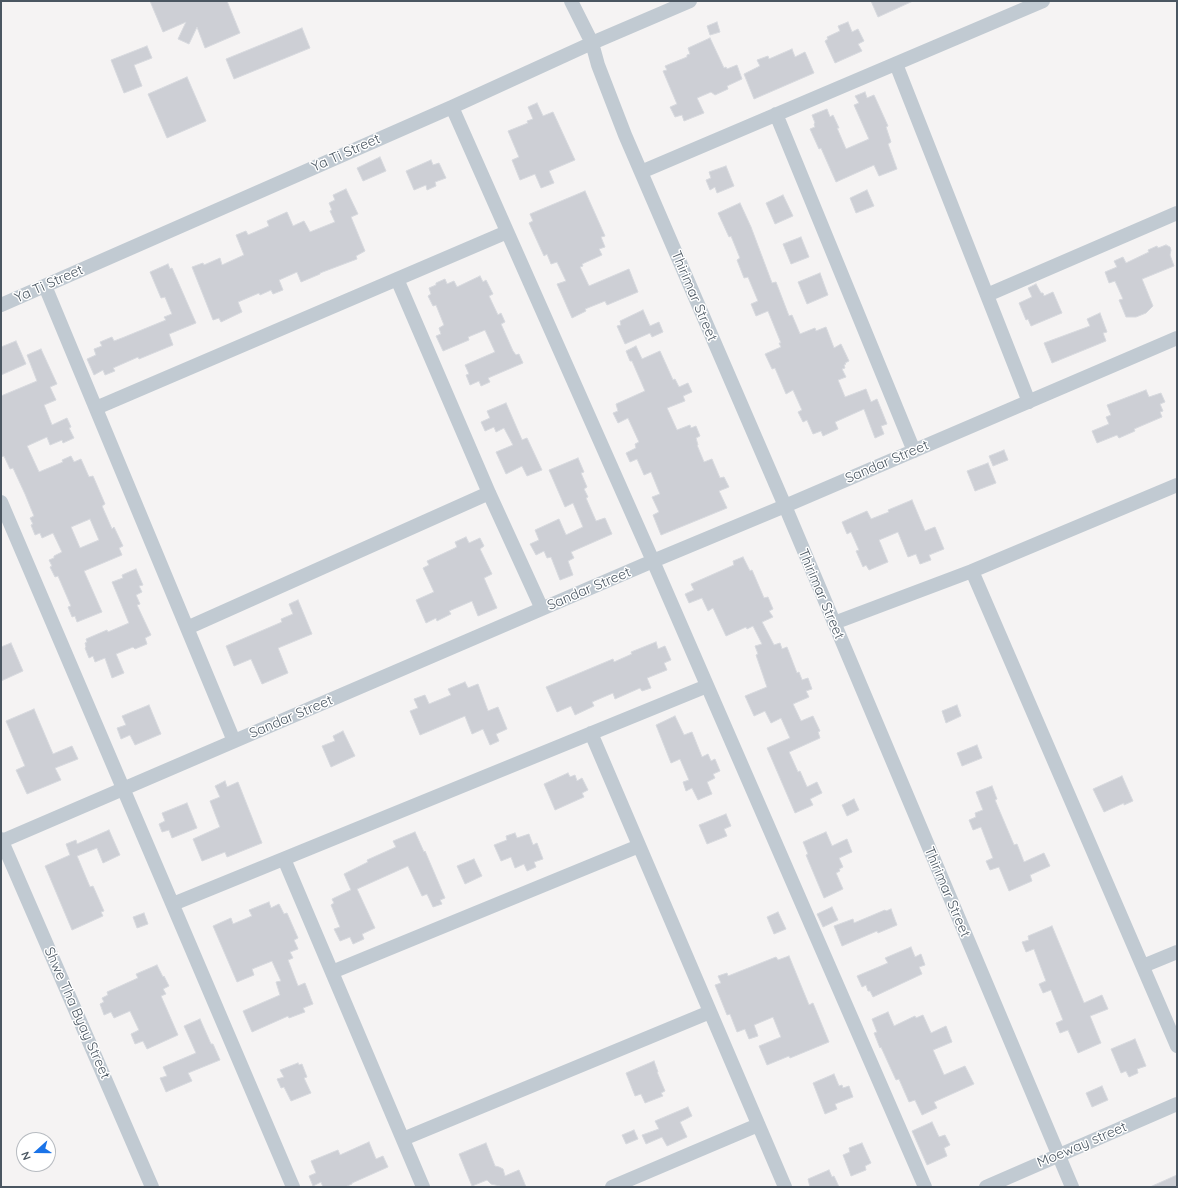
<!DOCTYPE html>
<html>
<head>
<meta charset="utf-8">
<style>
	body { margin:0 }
	#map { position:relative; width:1178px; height:1188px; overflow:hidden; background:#f5f3f3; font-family:Quicksand,sans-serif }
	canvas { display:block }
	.frame { position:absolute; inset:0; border:2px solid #4a5661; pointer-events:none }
	.north { position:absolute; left:16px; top:1132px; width:40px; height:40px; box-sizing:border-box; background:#fff; border:1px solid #b7bbc0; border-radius:50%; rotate:249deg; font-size:11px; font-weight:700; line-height:16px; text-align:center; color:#4a5661 }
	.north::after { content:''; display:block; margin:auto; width:14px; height:18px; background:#1a73e8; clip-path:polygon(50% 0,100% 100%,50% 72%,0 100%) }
</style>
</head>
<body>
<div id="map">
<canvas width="1178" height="1188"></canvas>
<div class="frame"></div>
<div class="north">N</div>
</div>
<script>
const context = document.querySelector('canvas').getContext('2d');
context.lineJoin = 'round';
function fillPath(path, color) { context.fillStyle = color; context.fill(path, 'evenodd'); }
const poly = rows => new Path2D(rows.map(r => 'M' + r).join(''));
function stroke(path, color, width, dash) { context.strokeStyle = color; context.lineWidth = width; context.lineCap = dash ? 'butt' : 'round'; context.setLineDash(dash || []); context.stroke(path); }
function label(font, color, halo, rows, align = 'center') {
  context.font = font + ' Quicksand,sans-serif'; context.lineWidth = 3; context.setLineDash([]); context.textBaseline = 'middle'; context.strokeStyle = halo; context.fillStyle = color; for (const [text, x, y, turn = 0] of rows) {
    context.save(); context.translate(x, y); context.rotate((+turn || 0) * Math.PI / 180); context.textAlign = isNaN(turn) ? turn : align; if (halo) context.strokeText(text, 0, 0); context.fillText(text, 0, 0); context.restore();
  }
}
const building = poly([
	[150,1,227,1,240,33,205,48,197,27,189,44,178,39,186,22,163,32,150,1],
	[871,1,913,1,878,17,871,1],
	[717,22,720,32,710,35,707,26,717,22],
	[848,22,852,32,858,29,864,41,858,44,862,51,835,63,825,41,828,39,827,37,840,31,838,26,848,22],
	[302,28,310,48,234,79,226,59,302,28],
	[710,38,724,68,726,67,727,69,737,65,742,79,727,86,728,89,715,95,711,92,697,98,704,113,684,121,682,115,675,117,670,107,677,104,663,71,667,70,665,66,687,57,687,55,690,54,688,48,710,38],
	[147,46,152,58,134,65,142,86,124,93,111,60,147,46],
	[792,49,795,57,805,52,814,73,754,99,744,74,760,66,757,60,768,56,769,59,792,49],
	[187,77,206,121,167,138,148,94,187,77],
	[865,92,867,98,874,95,888,126,886,127,891,142,888,144,897,169,879,176,874,165,836,182,821,148,819,149,810,129,815,127,814,124,815,123,812,115,827,109,830,117,833,115,839,128,837,128,846,149,869,139,854,105,859,103,855,96,865,92],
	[537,103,543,116,553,112,575,160,549,171,554,183,541,188,535,174,520,180,512,160,519,157,508,131,528,123,527,121,533,119,528,107,537,103],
	[380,157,386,171,363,181,357,168,380,157],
	[431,160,433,165,439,163,446,178,435,182,436,186,427,190,426,185,414,190,406,171,431,160],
	[726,166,734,186,717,193,715,187,710,190,706,180,711,178,709,172,726,166],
	[346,189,358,214,351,217,365,251,356,256,357,259,320,273,320,274,301,282,297,272,279,280,283,290,273,294,271,290,260,295,259,293,238,302,242,312,221,322,219,318,213,320,192,267,203,263,204,265,220,258,222,265,244,255,236,235,246,231,248,235,269,226,267,221,287,212,293,226,304,221,310,232,335,222,330,211,332,210,329,203,335,200,333,195,346,189],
	[867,190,874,206,856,213,850,198,867,190],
	[585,191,605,236,601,237,605,247,599,249,602,255,582,264,583,266,580,267,589,286,629,269,638,292,607,305,605,301,585,309,586,311,572,318,557,284,566,281,557,262,551,264,547,254,544,256,529,223,533,221,530,214,585,191],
	[783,195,793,216,775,224,766,203,783,195],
	[740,203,751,227,772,283,776,282,789,316,792,315,800,334,815,328,816,331,826,327,834,348,841,344,849,361,845,363,846,364,844,365,845,368,842,369,846,377,838,380,845,397,866,389,871,402,877,399,887,424,881,426,884,434,875,438,864,409,835,422,838,429,823,436,821,431,813,434,807,420,803,422,798,412,802,410,793,390,786,394,775,368,772,369,765,354,781,347,779,343,781,343,768,311,756,316,751,304,758,301,748,277,744,278,737,260,740,258,731,236,729,237,718,213,740,203],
	[801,237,809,257,791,264,783,244,801,237],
	[1166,245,1170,247,1171,250,1170,255,1174,266,1142,279,1153,306,1146,313,1136,317,1126,317,1119,300,1123,299,1115,281,1109,283,1105,272,1117,267,1114,261,1123,257,1126,263,1149,252,1148,250,1157,246,1158,248,1166,245],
	[168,264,170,269,172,268,196,323,169,334,173,345,139,359,138,357,113,368,115,371,105,375,103,370,94,375,87,359,96,355,94,349,102,346,100,342,112,337,114,341,122,338,166,320,164,317,172,314,165,297,161,298,150,272,168,264],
	[820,273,828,295,807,304,798,282,820,273],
	[480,276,483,282,486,280,493,294,489,296,498,315,501,313,505,322,501,324,513,351,516,355,519,354,523,363,488,378,490,382,481,386,479,381,470,385,466,375,469,374,465,365,495,352,485,330,468,337,469,340,443,351,436,336,441,334,439,328,444,325,436,305,433,306,428,296,431,294,429,288,436,285,436,283,445,279,447,284,454,281,457,287,480,276],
	[1036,284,1041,293,1043,293,1044,296,1053,292,1062,313,1031,326,1028,319,1026,320,1019,303,1032,297,1028,288,1036,284],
	[643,310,650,326,659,322,663,332,652,337,650,333,625,344,617,326,621,325,620,321,643,310],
	[1100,313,1107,332,1103,333,1106,341,1052,363,1044,343,1090,326,1087,319,1100,313],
	[16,341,26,364,1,375,1,347,16,341],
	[636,346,642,359,660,351,673,380,675,379,679,387,688,383,692,392,683,396,685,401,667,408,677,430,690,425,691,428,696,426,700,436,696,438,698,445,697,445,704,462,712,459,720,478,724,477,729,487,719,491,727,508,661,535,653,515,659,512,652,497,660,494,651,472,644,475,637,459,630,462,626,453,636,448,635,444,639,442,628,418,618,423,613,413,618,411,616,404,645,391,632,361,630,361,626,351,636,346],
	[41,349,57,384,50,387,56,400,44,405,52,425,67,418,71,427,69,428,74,438,63,443,62,440,50,445,47,437,27,446,39,472,63,462,62,460,71,456,74,462,81,459,89,477,93,476,105,504,102,506,112,529,114,527,123,546,119,548,122,555,84,571,102,612,77,622,75,616,72,617,68,607,71,606,58,576,55,577,50,567,52,566,49,560,54,558,54,556,62,552,53,533,42,538,40,533,35,535,31,525,33,524,30,518,34,516,25,494,13,468,10,469,4,456,1,457,1,396,37,381,27,355,41,349],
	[90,519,99,540,80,548,71,527,90,519],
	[1146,390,1149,397,1161,393,1165,402,1160,404,1163,411,1160,412,1162,417,1134,429,1135,431,1119,438,1117,435,1097,443,1092,431,1109,424,1106,417,1111,415,1107,405,1146,390],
	[506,403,522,440,527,438,542,470,527,476,522,466,506,474,496,452,513,445,504,428,496,432,494,427,485,431,481,422,490,418,487,411,506,403],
	[1004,450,1008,460,993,466,989,456,1004,450],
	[578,458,584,472,581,473,587,487,584,489,588,497,586,498,596,521,605,518,612,534,571,552,574,558,568,561,573,575,560,580,551,557,547,558,544,551,536,555,530,544,539,540,535,530,559,519,566,535,583,527,573,503,565,507,549,470,578,458],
	[988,463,996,483,975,491,967,471,988,463],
	[912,500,925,531,935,527,944,549,929,555,931,560,920,564,916,554,908,557,898,532,879,540,888,562,869,570,866,565,863,567,856,551,859,550,851,532,847,534,842,522,867,511,871,519,889,512,888,510,912,500],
	[466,537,469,543,480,538,484,546,480,549,492,574,484,578,497,608,478,616,472,601,449,611,451,614,437,621,436,618,426,623,416,600,434,592,423,568,429,565,427,561,453,549,457,547,455,542,466,537],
	[743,557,750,571,752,570,764,598,768,597,773,609,769,611,773,617,762,622,774,645,780,643,782,649,787,647,797,673,799,672,802,680,808,678,812,689,806,691,809,697,793,704,801,721,813,716,820,731,818,732,820,738,789,752,798,772,800,771,807,787,817,782,822,793,810,799,813,805,795,813,767,748,790,738,781,718,771,723,765,711,754,716,745,696,767,687,756,655,758,654,755,646,762,644,753,626,747,629,746,627,726,636,713,608,708,611,702,598,689,603,685,594,694,590,691,584,734,565,733,561,743,557],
	[136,569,143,585,139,586,142,592,136,595,140,604,137,605,151,635,145,638,147,644,135,649,133,647,116,654,124,673,112,678,105,658,95,662,93,656,89,658,85,648,86,647,85,643,87,642,86,639,107,630,108,632,129,623,112,582,123,578,122,575,136,569],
	[298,600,312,634,278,648,288,673,262,684,251,659,234,666,226,646,282,622,281,619,293,614,289,604,298,600],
	[656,642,658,649,665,646,671,660,664,663,667,670,647,678,651,688,642,691,640,688,615,699,613,693,592,702,594,706,575,715,571,706,557,712,546,687,613,659,614,662,632,654,631,652,656,642],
	[11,643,23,671,1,681,1,647,11,643],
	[465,682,468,688,478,684,488,711,498,707,507,729,496,734,499,741,490,745,483,729,472,734,465,716,420,735,410,711,418,708,414,699,425,695,429,704,451,695,448,689,465,682],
	[149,705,161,734,135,745,130,735,121,739,117,728,126,725,122,716,149,705],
	[957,705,961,716,946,723,942,711,957,705],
	[34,709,53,754,72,746,78,759,55,768,61,780,27,794,16,770,25,766,6,721,34,709],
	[675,716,684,735,692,732,702,757,708,754,711,761,715,759,720,771,713,774,715,778,707,782,712,794,698,800,692,788,686,791,683,782,689,780,680,759,671,763,656,725,675,716],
	[343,731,355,756,331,767,322,746,335,741,333,736,343,731],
	[977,745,982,758,962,766,957,753,977,745],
	[568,773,570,777,575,775,577,781,582,778,588,790,582,793,584,797,555,810,544,784,568,773],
	[1122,776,1133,801,1124,805,1124,803,1104,812,1093,789,1122,776],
	[225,781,227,787,238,782,262,843,227,857,225,852,202,861,193,839,220,827,210,801,220,797,215,786,225,781],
	[992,786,997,799,995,800,1014,845,1017,844,1024,862,1044,853,1050,866,1030,875,1032,881,1009,891,999,867,990,870,986,861,993,858,981,827,973,830,969,820,976,817,975,813,983,810,976,792,992,786],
	[854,799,859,810,847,816,842,805,854,799],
	[187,803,197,828,172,838,169,830,162,832,159,824,165,821,162,813,187,803],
	[726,814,731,826,724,829,727,836,707,844,699,825,726,814],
	[109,830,120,855,103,863,97,848,77,856,90,887,93,886,104,911,101,912,103,916,72,930,45,866,70,855,66,844,76,840,77,844,109,830],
	[415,832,424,852,425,851,445,898,440,900,442,904,433,907,427,894,422,896,408,866,357,889,375,928,362,934,364,939,353,944,350,937,340,941,334,929,340,927,331,905,334,903,332,899,351,890,344,874,368,862,367,860,396,847,393,841,415,832],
	[826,832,832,846,847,839,852,852,839,858,843,867,839,869,840,871,836,873,843,889,824,898,806,855,808,854,803,842,826,832],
	[515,833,517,838,529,834,533,845,537,843,543,859,534,862,536,867,527,871,524,864,515,868,511,857,501,861,494,845,507,840,506,836,515,833],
	[474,859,482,876,465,884,457,866,474,859],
	[269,902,271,908,279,904,284,914,287,913,298,938,294,940,298,949,290,952,293,958,288,960,298,986,305,983,313,1004,303,1008,305,1012,289,1018,288,1016,252,1032,243,1011,280,995,276,982,281,981,272,961,252,969,254,975,237,982,213,926,231,918,233,924,252,916,249,910,269,902],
	[832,907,838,920,823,927,817,914,832,907],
	[891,909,897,925,878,933,877,931,842,946,834,926,853,919,854,923,885,910,886,911,891,909],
	[778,912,786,929,774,934,767,917,778,912],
	[144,913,148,924,137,928,133,917,144,913],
	[1052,926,1084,1003,1102,995,1108,1009,1090,1016,1101,1043,1078,1053,1068,1030,1060,1033,1056,1023,1063,1020,1051,990,1043,993,1039,984,1046,981,1034,949,1026,952,1022,942,1029,940,1028,936,1052,926],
	[911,947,915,957,921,954,925,965,919,967,922,974,873,997,870,991,868,991,866,985,862,987,857,976,888,963,885,958,911,947],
	[789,956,809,1005,813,1003,829,1042,790,1058,789,1056,767,1065,759,1046,781,1037,773,1017,754,1025,758,1036,749,1039,745,1029,737,1032,730,1014,727,1015,715,985,721,983,718,976,727,973,728,976,776,957,778,960,789,956],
	[157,965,163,977,164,976,169,986,163,989,166,994,161,996,178,1035,147,1049,143,1041,135,1044,131,1034,139,1030,130,1011,114,1018,111,1012,104,1015,100,1004,104,1002,102,998,108,995,107,992,138,978,136,974,157,965],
	[888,1012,894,1026,915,1016,916,1018,923,1015,931,1033,946,1026,952,1042,933,1050,944,1075,965,1066,974,1084,934,1102,937,1108,922,1115,915,1100,909,1102,899,1079,896,1080,881,1047,880,1048,874,1033,877,1032,872,1019,888,1012],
	[200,1019,211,1044,213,1044,220,1060,188,1073,192,1081,166,1092,160,1078,167,1076,163,1067,196,1053,184,1026,200,1019],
	[1135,1039,1146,1066,1137,1069,1138,1073,1129,1077,1126,1071,1121,1073,1111,1049,1135,1039],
	[654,1061,658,1072,657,1072,665,1091,661,1093,663,1096,645,1103,641,1094,635,1096,626,1073,654,1061],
	[298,1063,299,1065,302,1064,307,1077,304,1078,311,1093,291,1101,284,1087,281,1088,277,1079,284,1077,280,1070,298,1063],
	[834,1074,839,1086,842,1085,843,1088,849,1086,853,1097,835,1104,837,1109,825,1114,813,1083,834,1074],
	[1102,1086,1108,1100,1092,1107,1086,1093,1102,1086],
	[688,1107,692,1116,680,1122,687,1137,667,1146,662,1137,646,1144,642,1135,659,1129,655,1121,688,1107],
	[932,1122,939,1137,945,1135,950,1145,944,1148,947,1156,927,1165,912,1131,932,1122],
	[634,1130,638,1139,626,1144,622,1135,634,1130],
	[369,1142,376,1159,383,1156,388,1167,352,1183,352,1184,345,1187,323,1187,321,1182,313,1186,309,1176,316,1173,311,1161,338,1150,340,1155,369,1142],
	[486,1143,495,1166,499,1167,503,1169,505,1176,519,1170,526,1187,500,1187,500,1186,491,1184,487,1180,472,1186,459,1154,486,1143],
	[862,1143,871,1163,865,1166,866,1170,851,1176,843,1155,850,1152,849,1148,862,1143],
	[829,1170,832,1177,834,1176,839,1187,810,1187,808,1179,829,1170],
	[1177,1175,1177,1187,1150,1187,1177,1175]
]);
fillPath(building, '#cdcfd5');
stroke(building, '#d7d9de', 1);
stroke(poly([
	[571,1,592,43,598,65,625,135,785,506,1072,1187],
	[896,64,1029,402],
	[452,107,653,561,925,1187],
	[776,114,914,451],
	[641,172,1043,1],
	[397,279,489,493,542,609],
	[45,286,234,741],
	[987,295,1177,213],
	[1,305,452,107,592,43,690,1],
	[96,408,507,232],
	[1,502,293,1187],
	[972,571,1177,1046],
	[834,623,972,571,1177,485],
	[187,628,489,493],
	[591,733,785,1187],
	[1,839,152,1187],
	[2,841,653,561,785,506,1177,338],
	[284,859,423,1187],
	[173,904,707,686],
	[1143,966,1177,952],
	[332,972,639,846],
	[403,1139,710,1012],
	[612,1187,758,1125],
	[986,1187,1177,1104]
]), '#c1cad2', 14);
label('14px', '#4a5661', '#fff', [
	["Ya Ti Street",346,153,-24],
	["Ya Ti Street",49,284,-24],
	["Thirimar Street",694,296,67],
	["Sandar Street",887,462,-23],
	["Sandar Street",589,589,-23],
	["Thirimar Street",821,594,67],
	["Sandar Street",291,717,-23],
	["Thirimar Street",947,892,67],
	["Shwe Tha Byay Street",77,1013,66],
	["Moeway street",1082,1145,-23]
]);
</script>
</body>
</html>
